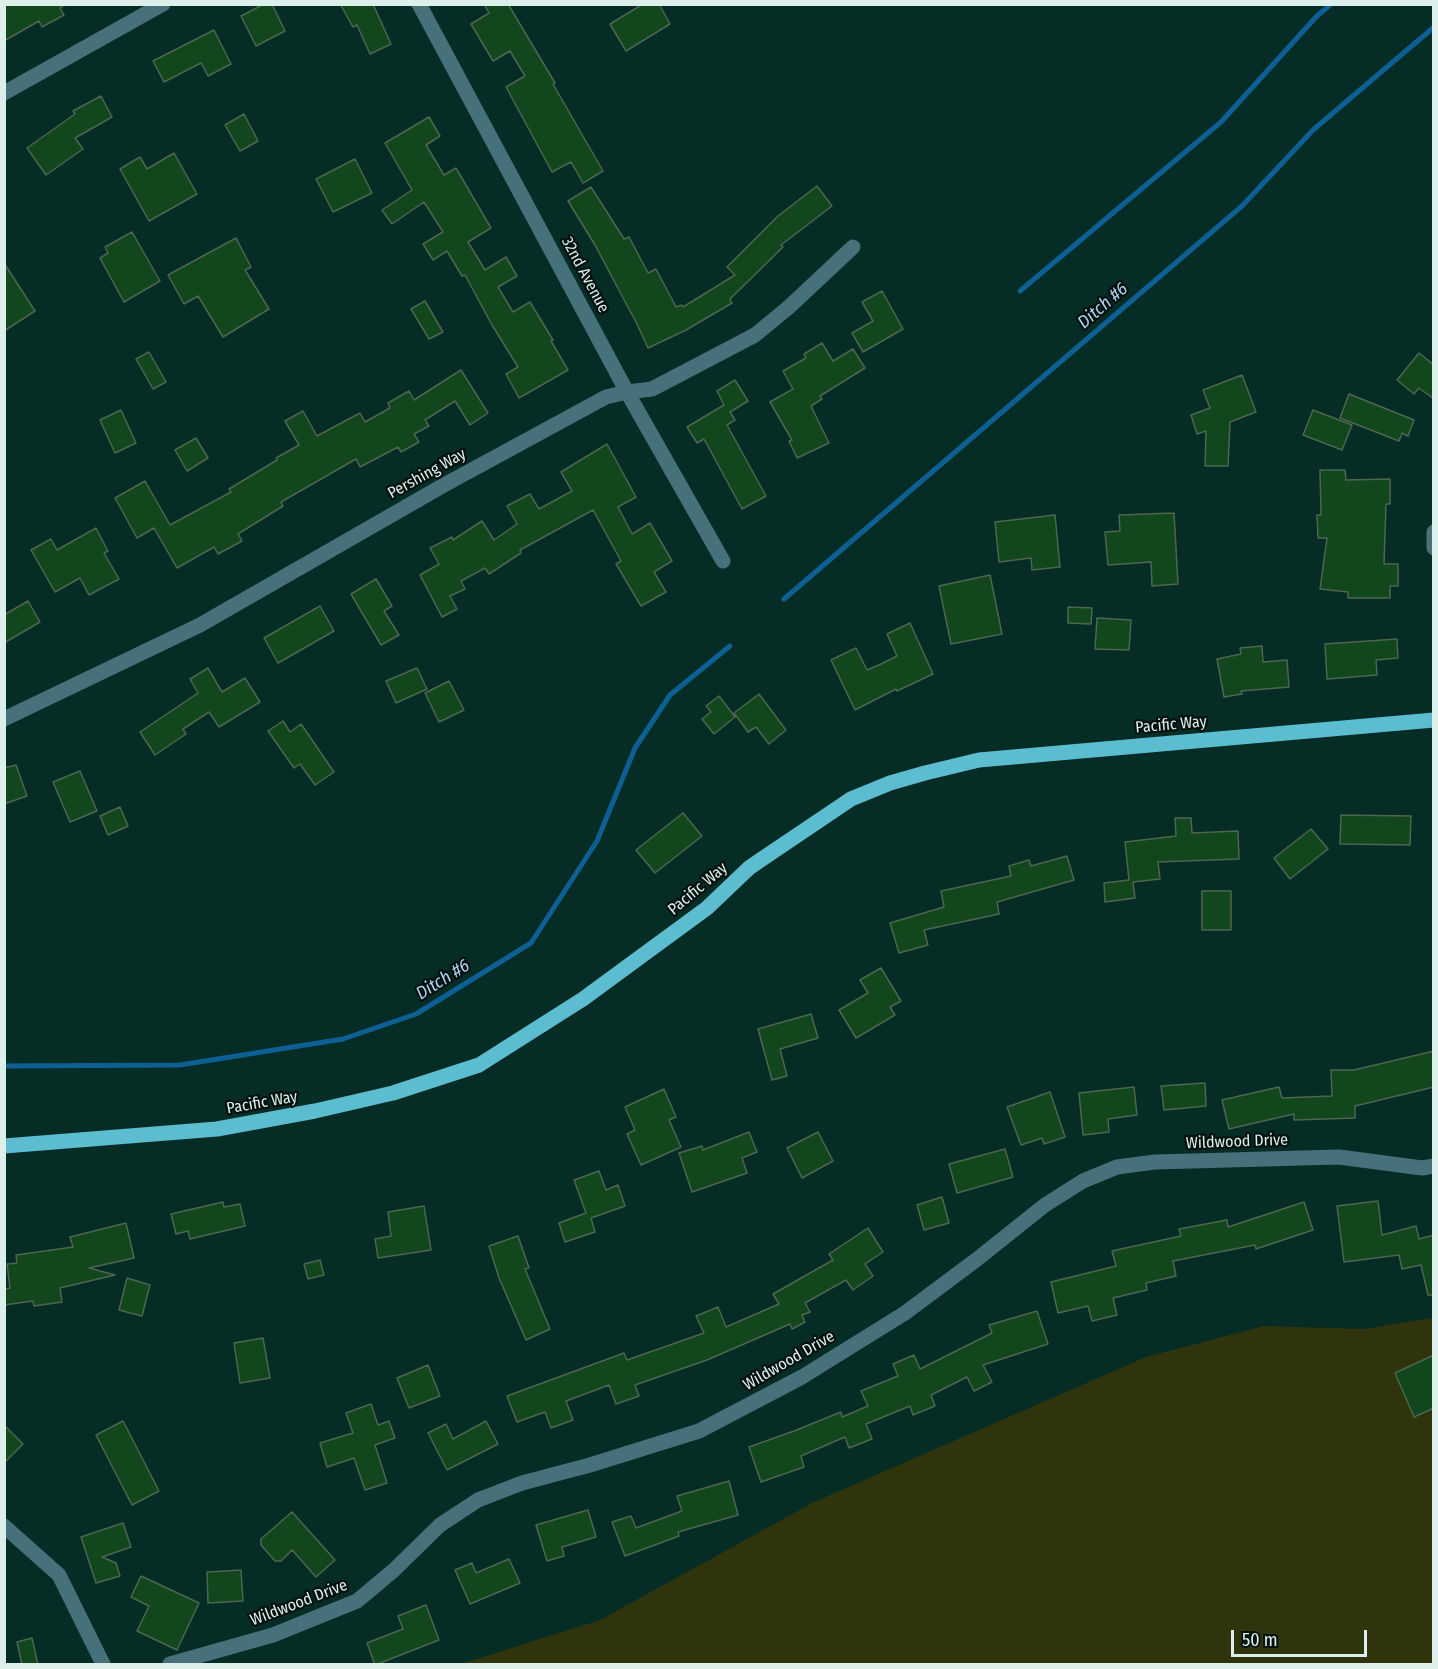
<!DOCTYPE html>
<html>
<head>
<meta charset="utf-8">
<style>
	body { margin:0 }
	#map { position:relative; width:1438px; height:1669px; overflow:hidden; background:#062c26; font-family:"Fira Sans Condensed",sans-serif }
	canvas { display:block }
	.frame { position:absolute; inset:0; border:6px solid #dcefea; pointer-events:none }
	.scale { position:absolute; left:1231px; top:1630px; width:136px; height:27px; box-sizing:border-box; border:3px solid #dcefea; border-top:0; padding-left:8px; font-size:18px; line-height:21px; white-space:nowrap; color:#dcefea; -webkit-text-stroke:4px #04110f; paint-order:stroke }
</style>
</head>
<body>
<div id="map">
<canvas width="1438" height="1669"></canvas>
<div class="frame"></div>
<div class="scale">50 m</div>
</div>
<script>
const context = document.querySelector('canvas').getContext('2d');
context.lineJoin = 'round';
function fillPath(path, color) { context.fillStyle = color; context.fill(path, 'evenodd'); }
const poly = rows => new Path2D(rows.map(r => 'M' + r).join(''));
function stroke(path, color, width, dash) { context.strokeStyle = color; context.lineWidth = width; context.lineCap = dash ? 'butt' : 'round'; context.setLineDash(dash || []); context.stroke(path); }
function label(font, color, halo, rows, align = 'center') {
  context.font = font + ' "Fira Sans Condensed",sans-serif'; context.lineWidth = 4.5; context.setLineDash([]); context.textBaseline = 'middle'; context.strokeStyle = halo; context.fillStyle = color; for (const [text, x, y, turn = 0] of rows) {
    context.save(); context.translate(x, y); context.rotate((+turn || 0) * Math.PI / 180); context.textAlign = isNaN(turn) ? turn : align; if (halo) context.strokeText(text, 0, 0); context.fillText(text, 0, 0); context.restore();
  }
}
fillPath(poly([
	[1433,1318,1433,1664,461,1664,600,1620,814,1502,1146,1357,1264,1326,1363,1329]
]), '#2f340c');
stroke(poly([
	[1020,291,1221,122,1316,17,1331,4],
	[784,599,1242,206,1313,130,1434,27],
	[4,1066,180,1065,343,1039,416,1014,531,943,597,841,635,748,670,695,730,646]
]), '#0d5f94', 5);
const building = poly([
	[4,4,66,4,60,8,64,15,42,27,39,21,4,41,4,4],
	[264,4,272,4,285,31,256,46,241,16,264,4],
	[340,4,373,4,391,44,370,54,357,25,353,27,340,4],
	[484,4,508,4,555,83,553,84,603,171,583,183,571,162,552,172,506,87,525,76,510,51,493,61,471,24,489,13,484,4],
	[643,4,659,4,670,24,626,51,610,24,643,4],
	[214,30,231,64,208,76,201,63,164,82,153,61,214,30],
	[101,96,112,117,75,138,83,149,46,175,27,148,75,114,73,111,101,96],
	[244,114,258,141,240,151,225,125,244,114],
	[429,117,440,136,426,145,444,175,456,168,491,228,468,242,485,270,506,257,517,276,498,287,513,312,530,302,553,340,551,341,568,370,519,398,506,374,518,367,492,325,465,275,462,276,447,251,433,260,423,244,443,232,424,202,392,224,382,210,412,190,385,143,429,117],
	[174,153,197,194,149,221,120,169,140,157,147,169,174,153],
	[355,159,372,193,333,212,316,179,355,159],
	[817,186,832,206,781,245,783,247,730,299,732,303,686,330,648,348,637,324,595,245,568,201,591,187,624,239,629,237,648,273,656,269,676,307,682,305,683,307,735,275,727,267,778,216,817,186],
	[132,232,160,281,124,302,100,258,108,253,105,247,132,232],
	[236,238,251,267,245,270,269,309,223,337,198,296,184,304,168,275,236,238],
	[4,263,35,311,4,331,4,263],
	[882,291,903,329,863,352,852,333,873,321,862,302,882,291],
	[425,301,443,332,429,339,411,309,425,301],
	[822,343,833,361,853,349,865,368,820,396,822,399,811,406,829,443,797,458,789,441,792,440,770,402,793,389,783,371,806,358,804,354,822,343],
	[149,352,166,382,153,389,136,359,149,352],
	[1419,353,1434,365,1434,399,1419,388,1414,394,1397,380,1419,353],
	[461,370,488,413,470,425,455,401,425,420,429,426,414,434,419,442,401,452,398,447,360,467,356,459,281,502,283,506,238,534,242,541,218,554,214,547,177,568,154,528,137,538,115,498,145,481,170,525,231,492,229,489,277,460,276,458,299,445,285,421,303,411,317,436,360,413,365,422,390,408,388,403,409,391,414,400,461,370],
	[1242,375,1256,412,1230,422,1228,466,1205,466,1206,431,1197,434,1191,415,1210,408,1203,390,1242,375],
	[735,380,748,401,730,412,735,420,727,425,766,496,742,509,704,439,697,443,687,427,724,405,717,391,735,380],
	[1349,394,1414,420,1408,436,1402,433,1399,441,1340,418,1349,394],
	[121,410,136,443,115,453,100,420,121,410],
	[1313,410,1352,425,1342,450,1303,435,1313,410],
	[196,438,208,458,187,471,175,450,196,438],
	[607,444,636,497,618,507,632,534,650,523,672,561,654,572,666,592,641,606,616,564,621,561,593,510,520,550,521,553,489,574,485,568,461,581,465,589,450,596,457,609,442,617,420,575,439,564,430,548,452,537,453,540,482,521,494,540,517,524,507,506,530,494,539,509,572,491,561,472,607,444],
	[1320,470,1345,470,1346,480,1390,479,1390,504,1386,504,1384,564,1398,564,1398,586,1390,586,1390,598,1348,598,1348,592,1320,589,1327,538,1318,538,1317,515,1321,515,1320,470],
	[1174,513,1178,584,1152,586,1151,562,1108,565,1105,532,1120,531,1119,515,1174,513],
	[1055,515,1060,567,1032,570,1031,558,999,562,995,522,1055,515],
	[96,528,108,551,104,553,119,579,89,595,80,578,55,592,31,550,51,539,57,550,96,528],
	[990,575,1002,634,951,644,939,586,990,575],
	[376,579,392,606,384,611,399,635,381,645,351,594,376,579],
	[28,601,40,622,4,643,4,615,28,601],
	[320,606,334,631,278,663,264,638,320,606],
	[1068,607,1092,608,1091,624,1068,623,1068,607],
	[1097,618,1131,620,1129,650,1095,649,1097,618],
	[910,623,933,674,897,691,896,689,855,710,831,660,856,648,867,670,881,664,897,656,887,634,910,623],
	[1397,639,1398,658,1376,660,1377,675,1327,679,1325,644,1397,639],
	[1262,646,1263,662,1287,660,1289,687,1241,691,1242,694,1224,697,1217,659,1241,654,1240,648,1262,646],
	[208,668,222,692,245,678,260,702,219,727,209,712,183,729,186,734,155,755,140,732,198,693,190,679,208,668],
	[417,668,427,689,396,703,386,681,417,668],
	[449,681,464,710,439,722,425,693,449,681],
	[759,694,786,730,769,744,756,727,748,732,734,713,759,694],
	[719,696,735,717,714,734,702,719,711,712,706,706,719,696],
	[283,721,290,732,301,724,334,772,315,785,300,764,294,768,268,731,283,721],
	[16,765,27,796,4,804,4,768,16,765],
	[80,771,97,811,70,822,53,782,80,771],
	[120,807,128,826,108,835,100,816,120,807],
	[683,813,702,836,655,873,636,850,683,813],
	[1341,815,1411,816,1410,845,1340,844,1341,815],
	[1175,818,1191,818,1192,833,1238,831,1239,859,1158,862,1160,879,1133,882,1135,898,1105,902,1104,883,1129,880,1125,842,1176,836,1175,818],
	[1311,829,1328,849,1290,879,1274,858,1311,829],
	[1067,856,1074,880,997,902,999,914,924,930,928,945,899,953,890,923,944,907,941,891,1011,876,1009,866,1029,860,1031,866,1067,856],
	[1202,891,1231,891,1231,930,1202,930,1202,891],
	[881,968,901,1001,890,1007,895,1015,856,1038,839,1010,868,993,860,980,881,968],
	[811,1014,818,1038,780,1049,787,1076,772,1080,758,1029,811,1014],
	[1434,1051,1434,1087,1355,1106,1355,1118,1294,1120,1294,1114,1229,1129,1222,1100,1279,1087,1282,1098,1332,1096,1331,1070,1354,1070,1434,1051],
	[1205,1083,1206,1106,1164,1110,1161,1086,1205,1083],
	[1134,1087,1137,1115,1108,1119,1109,1132,1083,1135,1079,1093,1134,1087],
	[664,1089,676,1117,669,1120,681,1147,641,1165,627,1134,635,1130,625,1107,664,1089],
	[1050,1092,1065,1137,1044,1144,1042,1138,1021,1145,1007,1107,1050,1092],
	[749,1132,757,1152,742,1158,747,1173,692,1192,679,1153,702,1146,703,1150,749,1132],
	[818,1132,833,1161,802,1178,787,1148,818,1132],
	[1005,1149,1013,1177,957,1193,949,1164,1005,1149],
	[599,1171,606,1190,618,1185,625,1206,591,1218,595,1232,565,1242,559,1223,586,1213,574,1180,599,1171],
	[942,1197,949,1223,924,1230,917,1205,942,1197],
	[1378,1201,1382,1235,1416,1226,1419,1239,1434,1235,1434,1295,1428,1295,1421,1265,1402,1269,1399,1255,1344,1262,1337,1206,1378,1201],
	[223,1202,224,1207,240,1204,245,1226,190,1239,188,1231,176,1234,171,1214,223,1202],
	[1304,1202,1313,1230,1256,1249,1255,1245,1173,1261,1176,1276,1146,1283,1147,1290,1113,1298,1117,1315,1092,1321,1088,1306,1058,1313,1051,1282,1116,1266,1112,1251,1181,1236,1179,1229,1227,1220,1228,1227,1304,1202],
	[424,1206,431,1250,378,1258,375,1239,391,1236,388,1212,424,1206],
	[126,1223,134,1258,89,1268,115,1275,60,1288,62,1302,34,1306,33,1301,4,1305,4,1289,10,1288,7,1264,17,1263,16,1255,73,1247,70,1237,126,1223],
	[868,1228,883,1252,865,1264,873,1276,853,1290,846,1280,805,1303,810,1312,802,1315,805,1322,792,1329,790,1324,707,1360,635,1385,639,1396,616,1404,609,1385,566,1401,573,1420,551,1428,545,1412,517,1422,507,1396,624,1353,627,1360,704,1333,696,1316,718,1307,726,1327,779,1304,773,1294,833,1260,829,1254,868,1228],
	[518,1236,529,1268,525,1269,550,1329,526,1340,499,1278,489,1246,518,1236],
	[320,1260,324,1275,308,1279,304,1264,320,1260],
	[127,1278,150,1285,142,1316,119,1310,127,1278],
	[1037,1311,1048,1344,983,1365,992,1382,974,1391,967,1377,931,1395,935,1406,913,1415,910,1406,866,1424,872,1439,849,1448,845,1437,801,1456,804,1467,761,1482,749,1447,794,1431,841,1412,842,1417,868,1406,861,1391,898,1376,893,1364,914,1355,920,1369,992,1333,989,1325,1037,1311],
	[263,1338,270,1378,240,1383,234,1343,263,1338],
	[1434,1355,1434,1408,1414,1417,1395,1373,1434,1355],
	[428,1365,440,1396,409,1408,397,1378,428,1365],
	[371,1404,378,1425,389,1421,395,1438,375,1445,387,1483,365,1490,354,1458,327,1467,320,1443,353,1433,346,1413,371,1404],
	[123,1421,159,1491,132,1505,96,1435,123,1421],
	[486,1421,498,1444,447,1470,428,1433,446,1424,453,1439,486,1421],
	[4,1425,23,1444,4,1463,4,1425],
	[729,1481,738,1515,678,1532,679,1536,625,1556,612,1522,631,1516,636,1528,682,1511,677,1496,729,1481],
	[588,1510,596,1537,562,1547,564,1556,547,1561,536,1525,588,1510],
	[292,1512,335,1560,316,1577,292,1550,281,1561,275,1561,261,1545,261,1539,292,1512],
	[123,1523,131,1547,102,1557,116,1563,120,1576,96,1583,81,1537,123,1523],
	[509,1559,520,1583,470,1604,455,1570,472,1563,476,1573,509,1559],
	[241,1570,243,1601,208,1603,207,1572,241,1570],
	[141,1576,199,1603,177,1650,137,1631,149,1606,131,1597,141,1576],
	[426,1605,439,1640,375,1665,367,1643,403,1629,398,1616,426,1605],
	[32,1638,38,1665,22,1665,17,1642,32,1638]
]);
fillPath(building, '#12471e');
stroke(building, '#4e6550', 1.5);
stroke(poly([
	[419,4,627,392,723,561],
	[4,93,163,4],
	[1434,532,1434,548],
	[4,719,200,625,444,485,606,397,627,392,652,389,755,335,789,307,853,247],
	[4,1526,59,1575,103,1664],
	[170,1664,273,1635,357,1601,394,1570,440,1525,478,1500,522,1483,590,1465,699,1431,802,1377,905,1313,976,1260,1045,1205,1083,1181,1117,1167,1155,1162,1339,1157,1422,1168,1434,1166]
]), '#46717a', 15);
stroke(poly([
	[4,1146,217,1129,315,1111,393,1093,479,1065,583,999,707,908,749,868,759,861,851,799,890,783,925,773,979,760,1434,720]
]), '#5dbdd0', 15);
label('16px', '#dcefea', '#04110f', [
	["32nd Avenue",585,275,62],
	["Pershing Way",427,474,-29],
	["Pacific Way",1171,725,-5],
	["Pacific Way",698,889,-40],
	["Pacific Way",262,1103,-10],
	["Wildwood Drive",1237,1142,-2],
	["Wildwood Drive",789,1361,-30],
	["Wildwood Drive",299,1603,-21]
]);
label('italic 18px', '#aed1ef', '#04110f', [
	["Ditch #6",1103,306,-41],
	["Ditch #6",443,980,-32]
]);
</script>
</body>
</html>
